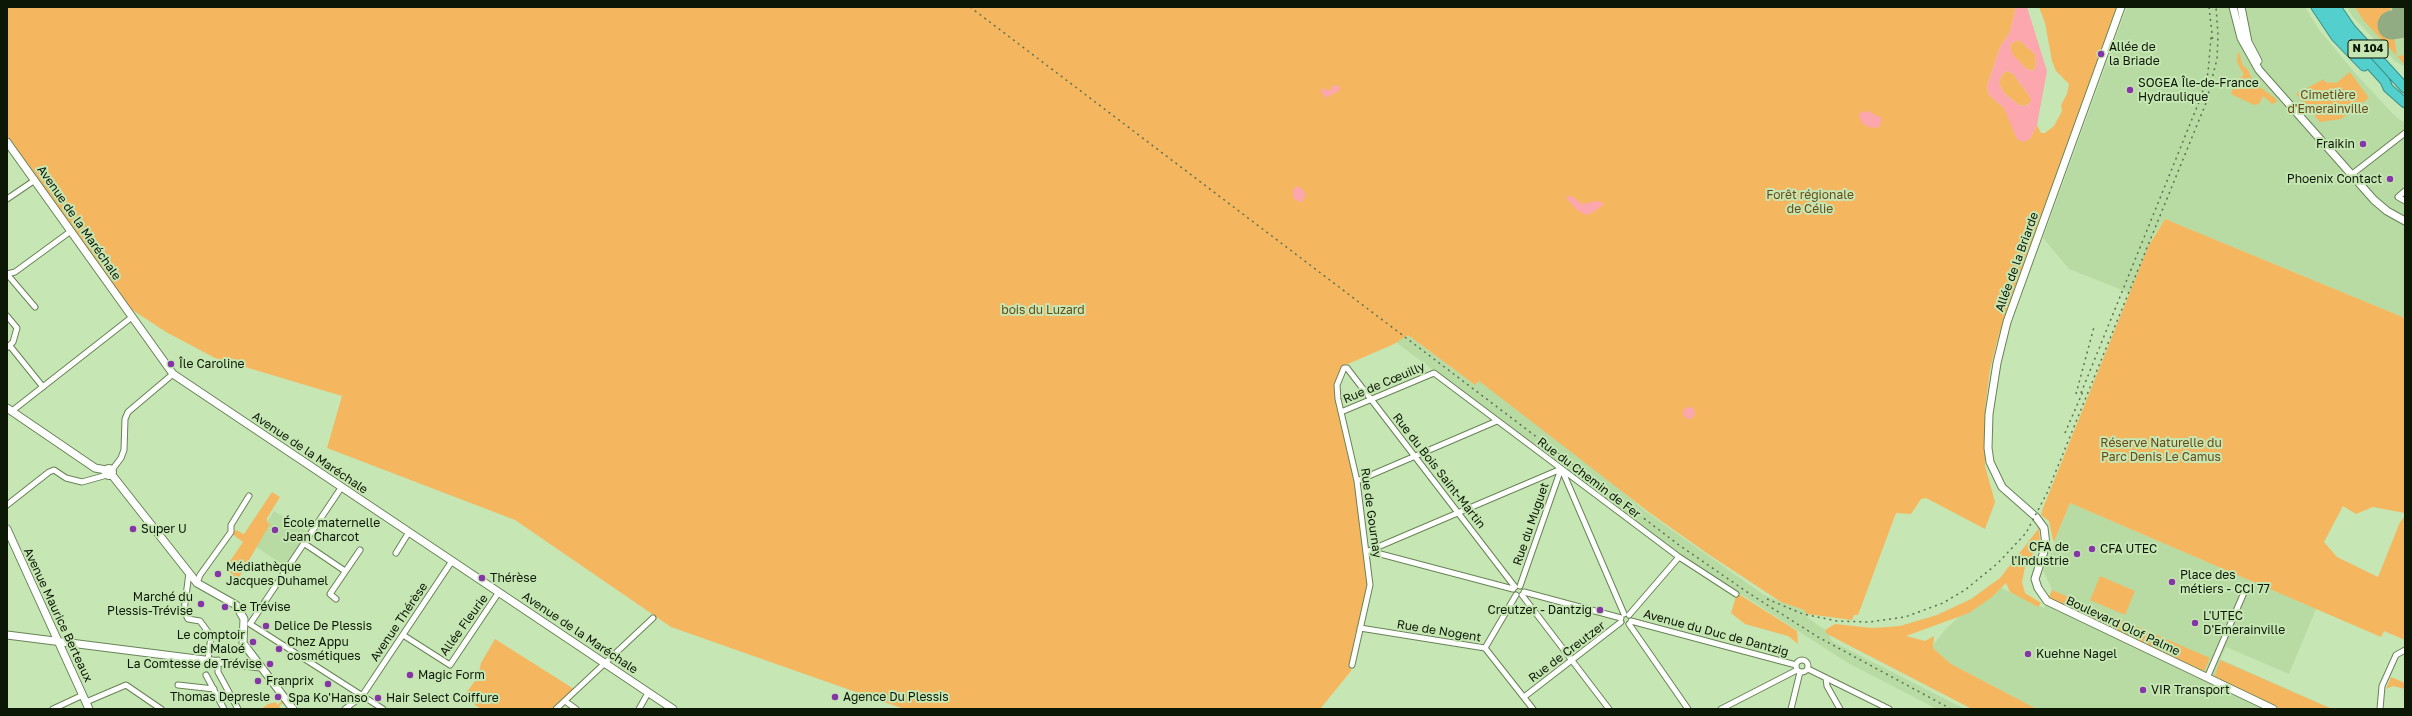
<!DOCTYPE html>
<html>
<head>
<meta charset="utf-8">
<style>
	body { margin:0 }
	#map { position:relative; width:2412px; height:716px; overflow:hidden; background:#c6e6b4; font-family:"Golos Text",sans-serif }
	canvas { display:block }
	.frame { position:absolute; inset:0; border:8px solid #0c1705; pointer-events:none }
</style>
</head>
<body>
<div id="map">
<canvas width="2412" height="716"></canvas>
<div class="frame"></div>
</div>
<script>
const context = document.querySelector('canvas').getContext('2d');
context.lineJoin = 'round';
function fillPath(path, color) { context.fillStyle = color; context.fill(path, 'evenodd'); }
const poly = rows => new Path2D(rows.map(r => 'M' + r).join(''));
function stroke(path, color, width, dash) { context.strokeStyle = color; context.lineWidth = width; context.lineCap = dash ? 'butt' : 'round'; context.setLineDash(dash || []); context.stroke(path); }
function label(font, color, halo, rows, align = 'center') {
  context.font = font + ' "Golos Text",sans-serif'; context.lineWidth = 4; context.setLineDash([]); context.textBaseline = 'middle'; context.strokeStyle = halo; context.fillStyle = color; for (const [text, x, y, turn = 0] of rows) {
    context.save(); context.translate(x, y); context.rotate((+turn || 0) * Math.PI / 180); context.textAlign = isNaN(turn) ? turn : align; if (halo) context.strokeText(text, 0, 0); context.fillText(text, 0, 0); context.restore();
  }
}
fillPath(poly([
	[2127,7,2305,7,2320,31,2355,73,2395,116,2405,123,2405,318,2165,219,2153,236,2130,293,2069,269,2043,238],
	[2347,7,2405,7,2405,67,2395,61,2353,17],
	[1329,276,1475,385,1479,380,1608,479,1645,511,1697,548,1764,595,1805,611,1808,618,1825,630,1833,642,1965,709,1937,709,1848,663,1683,557,1397,343,1394,335],
	[2070,503,2316,609,2289,674,2226,647,2220,659,2332,709,2037,709,1951,664,1933,648,1934,644,1945,630,1962,614,1999,587,2044,608,2052,590,2043,570],
	[274,511,308,532,285,566,255,546,270,524,267,522]
]), '#b8dba4');
fillPath(poly([
	[7,7,2016,7,2010,32,2000,47,1987,86,1989,95,2004,108,2010,119,2030,139,2037,125,2041,133,2045,133,2054,126,2062,111,2061,105,2067,94,2069,84,2056,71,2052,61,2045,23,2039,7,2117,7,1999,334,1990,369,1985,409,1985,466,1995,502,1985,529,1926,498,1921,499,1911,514,1896,513,1858,615,1854,615,1852,620,1807,614,1804,610,1781,602,1708,554,1650,513,1479,381,1475,385,1408,335,1394,344,1341,367,1336,386,1337,407,1357,495,1368,586,1362,618,1355,635,1351,671,1320,709,904,709,671,627,515,520,327,448,342,396,215,358,166,332,131,309,7,135],
	[2355,7,2390,7,2397,56,2405,55,2405,65,2397,56,2364,21],
	[2019,40,2035,54,2036,65,2033,71,2027,69,2014,57,2010,48,2012,43],
	[2238,52,2240,54,2242,64,2248,70,2254,83,2275,98,2277,101,2275,103,2272,104,2263,96,2259,104,2254,105,2231,94,2235,80,2243,76,2243,73,2237,62],
	[2006,71,2013,74,2028,94,2032,101,2025,106,2019,105,2004,93,1999,83,2002,75],
	[2350,72,2369,98,2341,119,2320,122,2296,94,2324,79,2325,82,2336,83],
	[2165,219,2405,318,2405,513,2373,507,2356,514,2343,506,2324,542,2337,557,2378,577,2400,522,2405,516,2405,640,2384,631,2381,637,2070,503,2054,542,2053,540,2049,521,2041,515,2043,508,2149,245],
	[272,492,280,497,267,518,267,522,270,524,237,581,226,567,243,542,232,534,236,530,244,534],
	[2039,528,2040,543,2025,567,2022,582,2025,593,2041,603,2038,607,2010,592,2006,583,1992,597,1969,613,1906,636,1925,641,1934,636,1933,648,1951,664,2037,709,1972,709,1827,634,1825,630,1835,624,1872,628,1900,626,1937,615,1971,599,2000,578],
	[2100,576,2135,591,2125,615,2090,600],
	[2052,590,2210,658,2204,672,2048,599],
	[1737,593,1797,631,1798,644,1788,636,1745,624,1731,613],
	[495,639,574,689,554,709,481,709,465,698,466,693,478,677,481,663],
	[2220,660,2332,709,2279,709,2276,706,2214,678],
	[2391,677,2405,683,2405,689,2393,686,2386,689],
	[282,701,283,703,279,706,281,709,261,709,268,704,276,702,277,705]
]), '#f4b760');
fillPath(poly([
	[2016,7,2027,7,2047,71,2037,125,2030,139,2023,142,2017,139,2004,108,1989,95,1987,86,2000,47,2010,32],
	[2019,40,2035,54,2036,65,2033,71,2027,69,2014,56,2010,48,2012,43],
	[2006,71,2013,74,2028,94,2031,101,2026,106,2019,105,2004,93,1999,83,2002,75],
	[1333,85,1339,86,1340,90,1326,98,1321,92,1322,88,1330,91],
	[1867,111,1882,118,1880,126,1877,128,1868,127,1862,123,1859,116,1860,113],
	[1298,186,1303,190,1306,195,1301,203,1293,198,1293,190],
	[1568,196,1573,197,1582,204,1597,201,1602,202,1603,205,1592,213,1585,215,1577,210,1566,198],
	'1683 413a6 6 0 1 1 12 0a6 6 0 1 1-12 0Z'
]), '#fba7ad');
stroke(poly([
	[2398,7,2400,24]
]), '#91ab82', 12);
stroke(poly([
	[2392,25,2405,23]
]), '#91ab82', 29);
const street = poly([
	[2351,175,2405,133],
	[2405,191,2398,197,2405,201],
	[7,199,35,180],
	[7,274,15,272,71,231],
	[7,274,35,307],
	[7,316,17,328,13,342,8,347],
	[10,346,43,387],
	[12,411,132,317],
	[1341,412,1434,373,1679,557,1736,594],
	[112,470,121,458,124,450,125,419,128,412,173,374],
	[1562,470,1624,614],
	[1357,481,1497,421],
	[341,488,250,624,383,709],
	[7,505,49,472,54,470,66,478,82,482,107,475],
	[305,544,345,571],
	[1369,551,1513,589],
	[1366,552,1561,469],
	[396,553,409,532],
	[189,573,184,611,188,619,200,621,211,636,208,660],
	[197,583,200,575,231,532,231,525,249,496],
	[1520,586,1561,469],
	[1524,592,1621,618],
	[1522,595,1609,709],
	[336,599,330,594,360,550],
	[1629,615,1679,557],
	[1631,621,1796,665],
	[1629,624,1688,709],
	[1360,628,1485,648,1533,709],
	[403,635,450,665,499,592],
	[1485,648,1516,595],
	'1796 666a6 6 0 1 1 12 0a6 6 0 1 1-12 0Z',
	[218,660,218,672,238,709],
	[1352,665,1370,585,1357,481,1338,399,1337,385,1344,368,1347,368,1515,587],
	[1808,669,1889,709],
	[206,675,224,709],
	[1826,678,1827,686,1840,709],
	[2207,678,2246,588],
	[178,685,214,689],
	[1524,697,1621,622],
	[565,701,576,709],
	[86,702,126,685,161,709],
	[53,709,83,695],
	[345,709,362,696,452,561],
	[556,709,653,618],
	[639,709,648,693],
	[1721,709,1797,670],
	[1791,709,1800,672],
	[2380,709,2382,686,2396,655,2405,650]
]);
const secondary = poly([
	[2121,7,2007,322,1997,363,1989,414,1988,448,1990,462,2002,487,2036,517,2044,528,2046,545,2035,579,2038,588,2047,601,2273,709],
	[2233,7,2241,38,2259,70,2374,200,2387,211,2405,221],
	[2241,7,2248,42,2258,61],
	[7,142,173,374,673,709],
	[7,408,95,468,106,470],
	'105.5 472a3.5 3.5 0 1 1 7 0a3.5 3.5 0 1 1-7 0Z',
	[112,475,197,583,236,605,244,619,243,643,293,709],
	[7,529,89,709],
	[7,635,260,667]
]);
const highway = poly([
	[2316,7,2336,37,2364,66],
	[2325,7,2355,48,2385,81,2388,88,2405,103],
	[2336,7,2351,29,2405,88]
]);
stroke(street, '#688456', 7);
stroke(secondary, '#688456', 9);
stroke(highway, '#3a8f88', 11);
stroke(street, '#fff', 5);
stroke(secondary, '#fff', 7);
stroke(highway, '#53cfce', 9);
stroke(poly([
	[970,7,1679,545,1750,594,1818,637,1951,709],
	[2209,7,2213,43],
	[2081,393,2201,97,2208,73,2211,37],
	[2076,394,2094,327],
	[2065,433,2084,389],
	[1767,599,1803,614,1837,621,1869,622,1905,617,1943,603,1965,590,1998,563,2026,533,2047,493,2206,103,2217,59,2218,35,2216,7]
]), '#5c7050', 1.5, [2, 4]);
for (const [x, y, r, color] of [
	[2101,54,4,"#8535a6"],
	[2130,90,4,"#8535a6"],
	[2363,144,4,"#8535a6"],
	[2390,179,4,"#8535a6"],
	[171,364,4,"#8535a6"],
	[133,529,4,"#8535a6"],
	[275,530,4,"#8535a6"],
	[2092,549,4,"#8535a6"],
	[2077,554,4,"#8535a6"],
	[218,574,4,"#8535a6"],
	[482,578,4,"#8535a6"],
	[2172,582,4,"#8535a6"],
	[201,604,4,"#8535a6"],
	[225,607,4,"#8535a6"],
	[1600,610,4,"#8535a6"],
	[2195,623,4,"#8535a6"],
	[266,626,4,"#8535a6"],
	[253,642,4,"#8535a6"],
	[279,649,4,"#8535a6"],
	[2028,654,4,"#8535a6"],
	[270,664,4,"#8535a6"],
	[410,675,4,"#8535a6"],
	[258,681,4,"#8535a6"],
	[328,684,4,"#8535a6"],
	[2143,690,4,"#8535a6"],
	[278,697,4,"#8535a6"],
	[835,697,4,"#8535a6"],
	[378,698,4,"#8535a6"]
]) { const dot = new Path2D(); dot.arc(x, y, r, 0, 2 * Math.PI); context.fillStyle = color; context.fill(dot); stroke(dot, '#c6e6b4', 1.5); }
for (const [x, y, w] of [
	[2368,49,40]
]) { const box = new Path2D(); box.roundRect(x - w / 2, y - 9, w, 18, 3); context.fillStyle = '#c6e6b4'; context.fill(box); stroke(box, '#0c1705', 1); }
label('bold 11px', '#0c1705', null, [
	["N 104",2368,49]
]);
label('12px', '#0c1705', '#c6e6b4', [
	["Allée de",2109,47],
	["la Briade",2109,61],
	["SOGEA Île-de-France",2138,83],
	["Hydraulique",2138,97],
	["Fraikin",2355,144,"right"],
	["Phoenix Contact",2382,179,"right"],
	["Île Caroline",179,364],
	["École maternelle",283,523],
	["Jean Charcot",283,537],
	["Super U",141,529],
	["CFA de",2069,547,"right"],
	["l'Industrie",2069,561,"right"],
	["CFA UTEC",2100,549],
	["Médiathèque",226,567],
	["Jacques Duhamel",226,581],
	["Place des",2180,575],
	["métiers - CCI 77",2180,589],
	["Thérèse",490,578],
	["Marché du",193,597,"right"],
	["Plessis-Trévise",193,611,"right"],
	["Le Trévise",233,607],
	["Creutzer - Dantzig",1592,610,"right"],
	["L'UTEC",2203,616],
	["D'Emerainville",2203,630],
	["Delice De Plessis",274,626],
	["Le comptoir",245,635,"right"],
	["de Maloé",245,649,"right"],
	["Chez Appu",287,642],
	["cosmétiques",287,656],
	["Kuehne Nagel",2036,654],
	["La Comtesse de Trévise",262,664,"right"],
	["Magic Form",418,675],
	["Franprix",266,681],
	["VIR Transport",2151,690],
	["Thomas Depresle",270,697,"right"],
	["Agence Du Plessis",843,697],
	["Spa Ko'Hanso",328,698,"center"],
	["Hair Select Coiffure",386,698]
], 'left');
label('12px', '#694916', '#c6e6b4', [
	["Cimetière",2328,95],
	["d'Emerainville",2328,109],
	["Forêt régionale",1810,195],
	["de Célie",1810,209],
	["bois du Luzard",1043,310],
	["Réserve Naturelle du",2161,443],
	["Parc Denis Le Camus",2161,457]
]);
label('12px', '#0c1705', '#c6e6b4', [
	["Avenue de la Maréchale",79,223,55],
	["Allée de la Briarde",2017,262,-70],
	["Rue de Cœuilly",1384,383,-23],
	["Avenue de la Maréchale",310,453,34],
	["Rue du Bois Saint-Martin",1439,471,52],
	["Rue du Chemin de Fer",1589,478,37],
	["Rue de Gournay",1371,513,82],
	["Rue du Muguet",1531,524,-71],
	["Avenue Maurice Berteaux",58,615,65],
	["Avenue Thérèse",399,622,-56],
	["Allée Fleurie",464,625,-54],
	["Boulevard Olof Palme",2123,626,25],
	["Rue de Nogent",1439,631,9],
	["Avenue de la Maréchale",580,633,34],
	["Avenue du Duc de Dantzig",1716,633,15],
	["Rue de Creutzer",1567,652,-37]
]);
</script>
</body>
</html>
